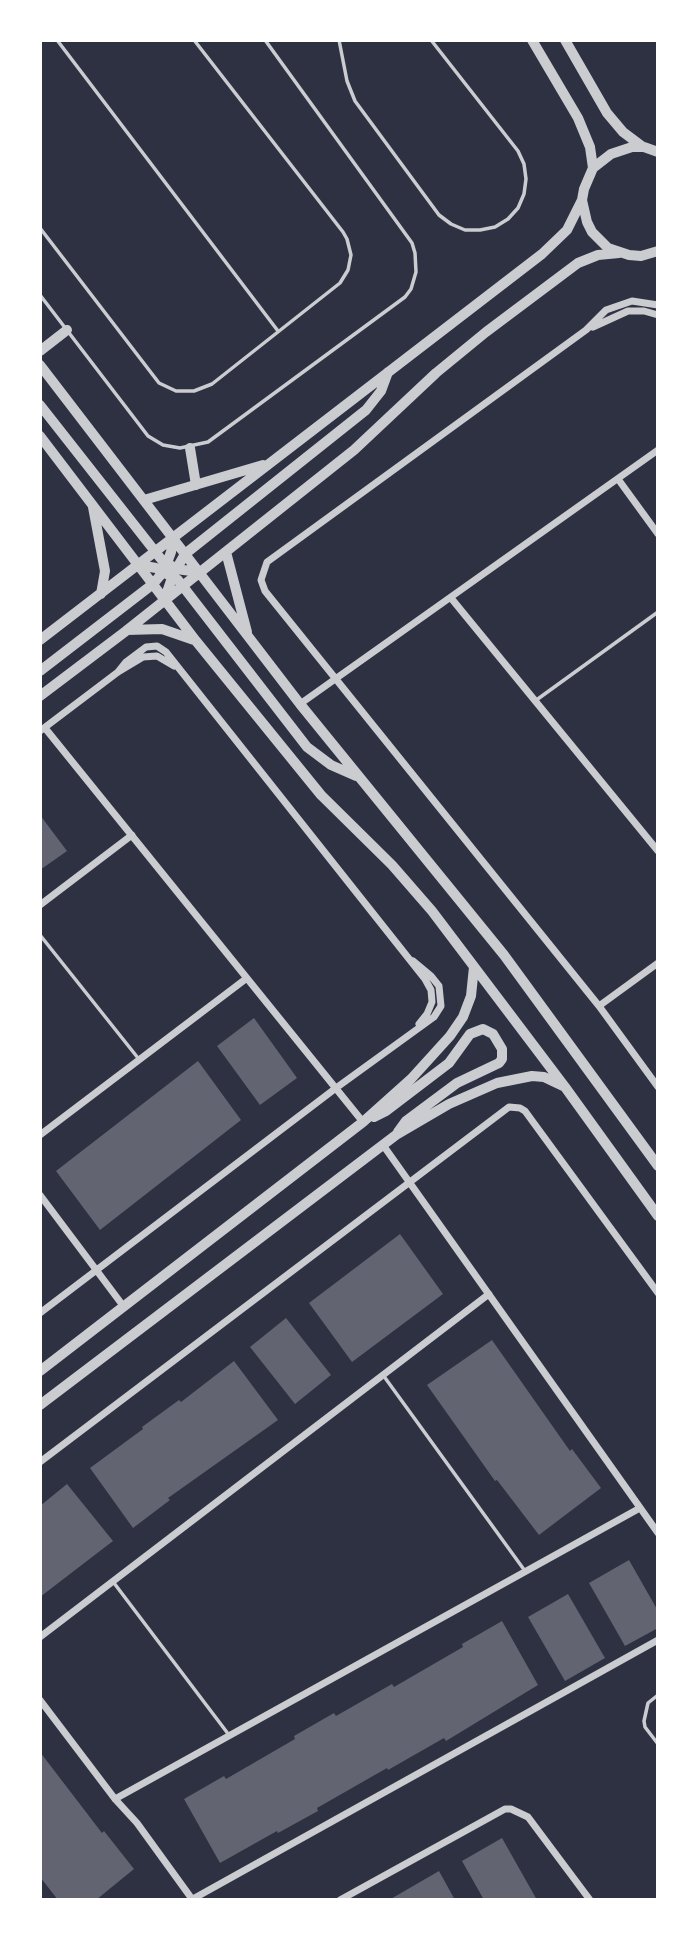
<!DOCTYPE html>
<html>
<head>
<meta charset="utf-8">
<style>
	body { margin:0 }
	#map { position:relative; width:698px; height:1940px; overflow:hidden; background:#2d3142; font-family:"Noto Sans",sans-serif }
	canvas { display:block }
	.frame { position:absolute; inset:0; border:42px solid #fff; pointer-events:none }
</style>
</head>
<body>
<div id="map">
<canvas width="698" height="1940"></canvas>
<div class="frame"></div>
</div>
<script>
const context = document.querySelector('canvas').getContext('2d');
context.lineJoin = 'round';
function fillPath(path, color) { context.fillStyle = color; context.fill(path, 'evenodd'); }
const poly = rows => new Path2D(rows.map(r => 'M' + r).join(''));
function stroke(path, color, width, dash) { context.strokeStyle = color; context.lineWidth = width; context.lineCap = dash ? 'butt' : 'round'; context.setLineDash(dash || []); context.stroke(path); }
fillPath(poly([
	[40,815,67,851,40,870],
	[254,1018,297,1078,260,1105,217,1046],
	[198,1061,241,1120,100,1230,56,1171],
	[400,1234,443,1294,352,1362,309,1303],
	[286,1318,331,1375,295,1404,250,1347],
	[492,1340,570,1451,572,1449,601,1488,539,1535,497,1480,495,1481,427,1385],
	[234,1361,278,1420,168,1498,170,1500,133,1528,90,1468,143,1429,142,1427,179,1400,181,1402],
	[67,1484,113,1541,40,1597,40,1506],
	[629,1560,658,1611,658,1628,625,1646,589,1583],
	[568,1594,605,1658,565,1681,528,1617],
	[502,1621,538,1685,446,1741,444,1738,388,1770,387,1768,317,1808,318,1811,278,1833,277,1831,220,1863,184,1799,224,1776,226,1779,295,1739,294,1736,334,1713,336,1716,392,1684,394,1687,463,1647,462,1644],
	[40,1752,102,1833,104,1831,134,1869,96,1900,58,1900,40,1877],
	[502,1838,537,1900,484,1900,462,1861],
	[439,1871,455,1900,389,1900]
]), '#626471');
stroke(poly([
	[57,40,278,331],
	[339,40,347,81,355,101,439,215,451,224,465,230,480,230,495,227,508,219,518,208,524,194,526,179,524,164,518,151,431,40],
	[40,228,159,383,176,391,194,391,212,384,340,283,348,270,351,255,347,239,343,232,194,40],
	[40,295,148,436,163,445,180,448,208,442,405,297,411,289,416,272,415,253,412,243,265,40],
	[535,701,658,612],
	[40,935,138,1058],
	[383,1375,525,1571],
	[114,1583,229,1735],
	[658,1695,648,1703,644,1721,645,1727,658,1744]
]), '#caccd0', 3.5);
stroke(poly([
	[658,305,632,301,606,310,586,330,267,562,261,580,265,591,599,1006,658,1087],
	[593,327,628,311,644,311,658,315],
	[618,479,658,534],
	[451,598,658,851],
	[118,672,126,662,146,647,157,646,166,652,425,979,431,990,432,1002,427,1014,419,1024],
	[300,704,658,450],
	[45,728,363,1122],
	[40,731,118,672,143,657,157,656,174,666],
	[40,905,132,835],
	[599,1006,658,963],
	[40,1135,247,978],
	[383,1145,658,1533],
	[40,1195,124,1307],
	[40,1313,336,1088,434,1017,441,1006,439,986,431,976,413,961],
	[40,1462,509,1107,520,1108,525,1111,658,1293],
	[40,1637,489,1294],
	[40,1700,115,1799,137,1823,192,1899],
	[115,1799,640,1508],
	[191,1900,658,1640],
	[340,1900,505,1809,511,1809,528,1817,590,1900]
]), '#caccd0', 7);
stroke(poly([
	[532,40,578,118,590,147,593,168],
	[565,40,607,113,623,132,643,147],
	[658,152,644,147,632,147,611,154,593,168,584,189,582,200,587,222,592,232,608,248,629,255,641,256,658,251],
	[40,351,67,330],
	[40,365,300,704,504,955,658,1166],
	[40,405,161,559,176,569,199,572],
	[40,436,196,641,321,795,392,865,432,911,565,1087,658,1216],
	[190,448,196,485],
	[144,500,263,465],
	[93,507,105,571,101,594],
	[226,552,247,632],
	[139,565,156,568,178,580,307,747,331,765,356,776],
	[165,598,173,575,185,554,366,410,381,391,388,372],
	[127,630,162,629,194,640],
	[40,640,542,254,567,230,582,200],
	[40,671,153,584,164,571,171,552,173,539],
	[40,696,126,631,354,450,436,373,486,332,578,263,598,255,619,253],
	[374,1117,386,1111,449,1063,470,1034,483,1029,493,1034,502,1049,502,1059,499,1063,457,1083,406,1121,398,1132],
	[40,1371,363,1122,411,1079,450,1036,463,1017,471,996,474,967],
	[40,1405,396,1135,449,1104,497,1083,532,1076,544,1077,563,1086]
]), '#caccd0', 10);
</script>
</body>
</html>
